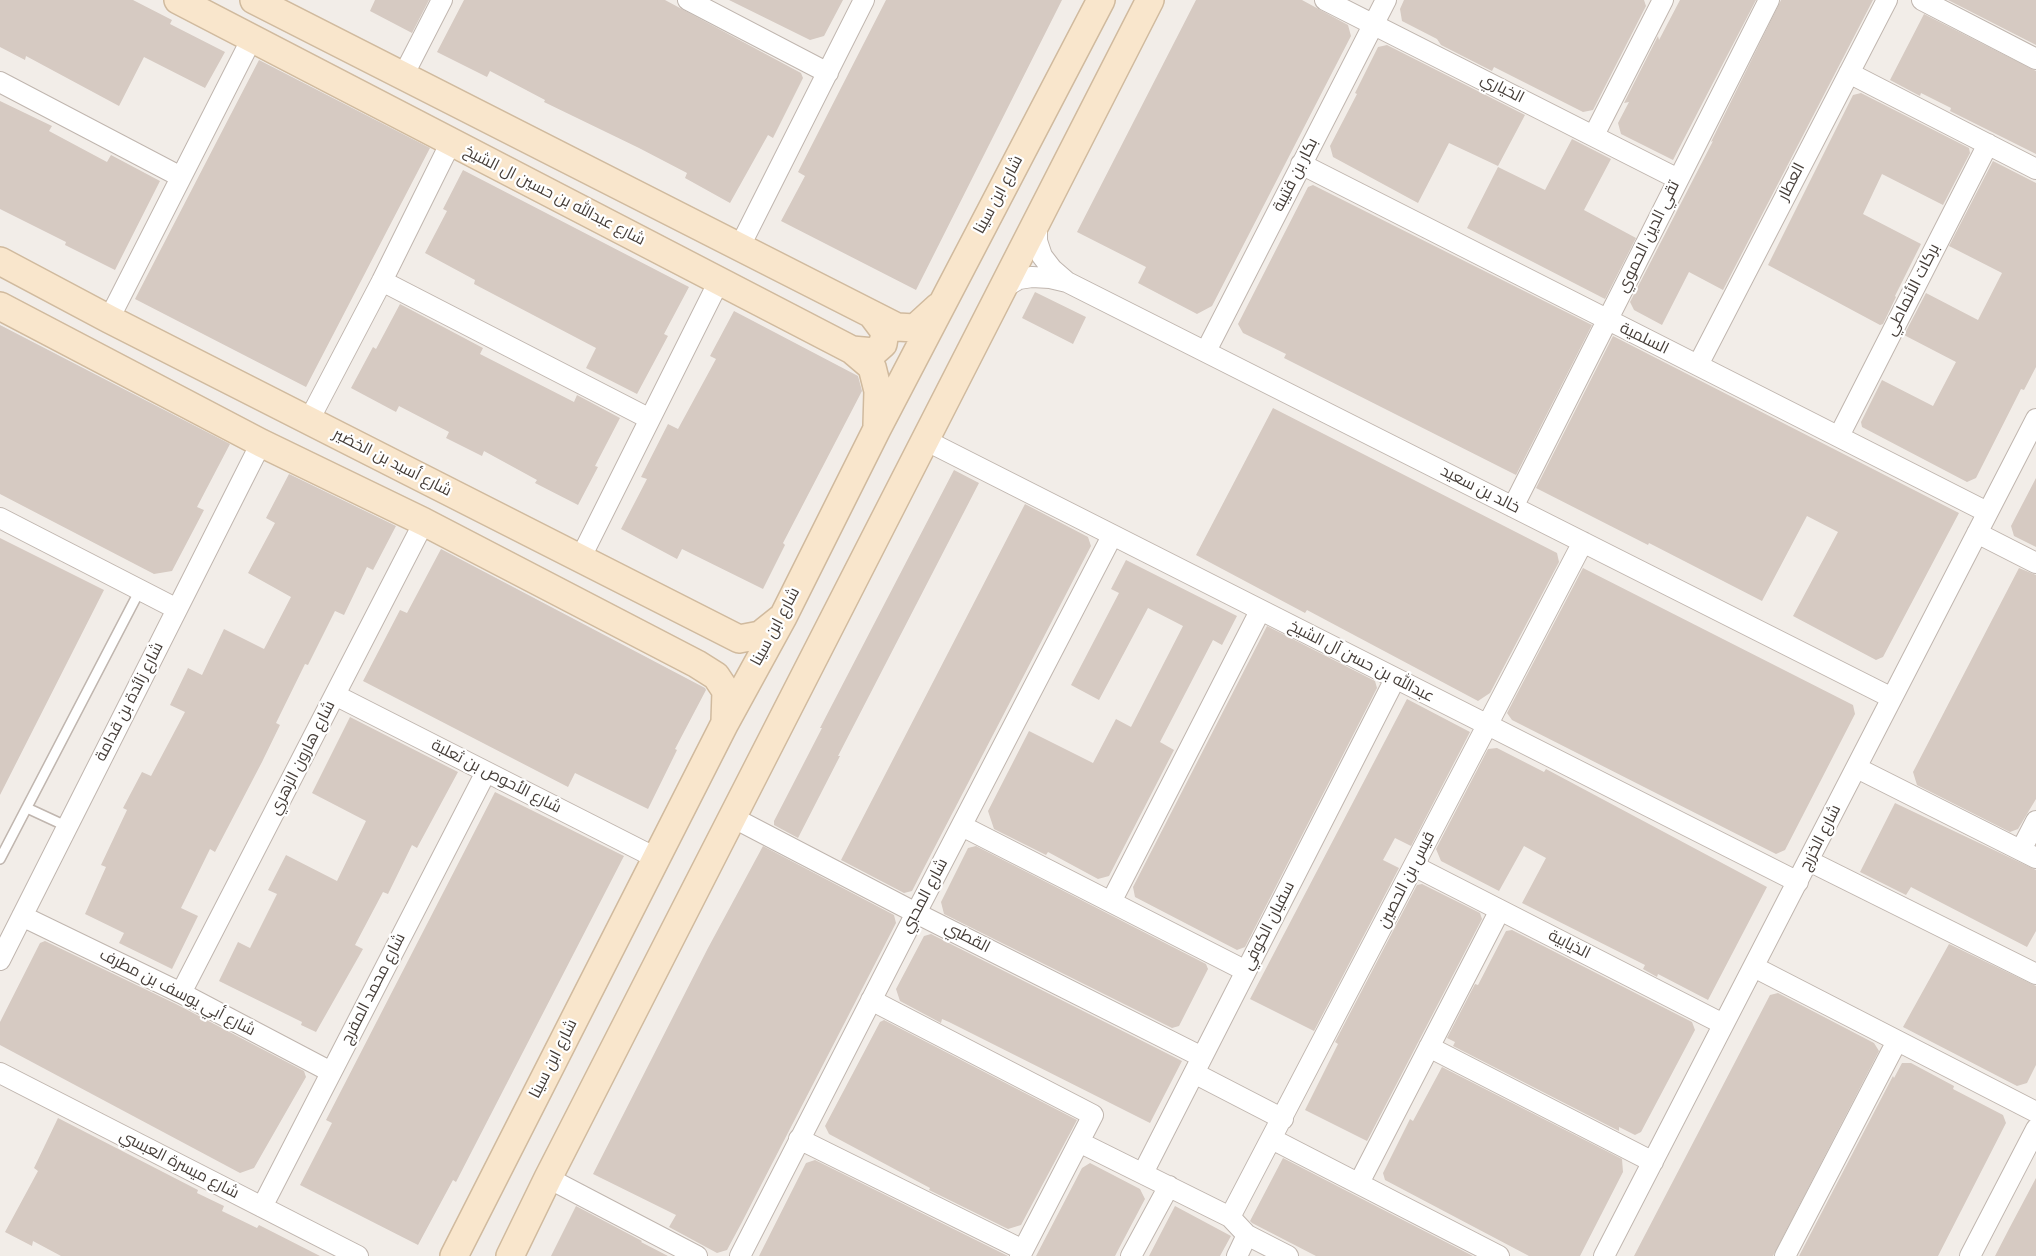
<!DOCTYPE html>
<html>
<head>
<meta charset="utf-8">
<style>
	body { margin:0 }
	canvas { display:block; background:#f2ede8 }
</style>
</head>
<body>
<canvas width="2036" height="1256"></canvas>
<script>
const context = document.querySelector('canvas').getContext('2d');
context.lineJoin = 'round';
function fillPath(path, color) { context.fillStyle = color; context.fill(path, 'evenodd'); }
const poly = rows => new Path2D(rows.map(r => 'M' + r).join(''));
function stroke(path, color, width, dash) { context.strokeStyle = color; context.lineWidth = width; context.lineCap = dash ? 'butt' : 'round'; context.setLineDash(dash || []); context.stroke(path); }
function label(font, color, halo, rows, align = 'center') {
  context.font = font + ' Roboto,Cairo,sans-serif'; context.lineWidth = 4.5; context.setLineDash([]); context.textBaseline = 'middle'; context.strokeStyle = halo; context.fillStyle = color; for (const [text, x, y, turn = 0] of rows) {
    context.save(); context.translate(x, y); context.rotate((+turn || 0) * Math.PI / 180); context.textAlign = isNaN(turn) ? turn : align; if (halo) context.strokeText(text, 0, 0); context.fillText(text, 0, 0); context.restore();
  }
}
fillPath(poly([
	[0,0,133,0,172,20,170,24,225,52,205,88,144,57,119,106,26,56,25,60,0,47],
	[375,0,429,0,412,33,370,11],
	[464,0,665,0,801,73,803,78,773,138,768,135,730,203,685,178,687,173,639,148,544,102,545,100,490,71,487,77,437,52],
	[729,0,843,0,824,36,810,40],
	[886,0,1062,0,916,290,781,221,805,176,798,172],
	[1196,0,1302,0,1348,25,1351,36,1212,306,1197,314,1138,283,1146,267,1077,232],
	[1404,0,1644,0,1646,6,1593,110,1583,112,1494,67,1492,71,1441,45,1437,39,1402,21,1400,9],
	[1680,0,1756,0,1673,160,1621,134,1618,123,1629,102,1624,103,1658,36,1659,40],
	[1781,0,1873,0,1723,290,1689,272,1662,325,1634,310,1630,302,1713,141,1711,142],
	[1948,0,2036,0,2036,45],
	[1924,14,2036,71,2036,154,1950,111,1951,108,1921,93,1920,96,1890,80],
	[1387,45,1525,115,1498,166,1449,143,1418,203,1333,157,1330,146,1357,94,1355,93,1378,47],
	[259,60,430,148,306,387,135,299],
	[1861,93,1969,148,1970,153,1943,205,1882,174,1863,214,1921,244,1895,296,1896,297,1883,324,1880,325,1768,265,1853,95],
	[0,101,52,126,49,131,107,162,111,155,160,181,115,270,65,245,66,242,0,209],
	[1572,139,1611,159,1584,210,1636,238,1605,299,1467,228,1498,167,1545,190],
	[1993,161,2036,183,2036,367,2024,390,2021,389,1976,478,1967,482,1862,427,1861,422,1882,380,1933,406,1956,362,1904,335,1926,293,1978,320,2001,275,2002,273,1949,246],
	[463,170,689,287,664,334,668,336,637,394,586,368,596,348,474,284,475,280,425,253,447,211,443,209],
	[1313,185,1592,325,1516,475,1284,358,1286,354,1243,333,1238,324,1308,187],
	[1035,292,1086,317,1073,344,1022,318],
	[400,304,483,348,480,354,574,402,577,395,620,418,595,466,598,467,578,505,535,483,537,480,484,451,482,456,446,438,449,432,399,406,396,412,351,388,373,347,376,349],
	[734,311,858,376,862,391,783,543,785,545,763,589,682,549,677,559,621,529,647,479,641,477,668,424,678,429,716,359,710,356],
	[0,325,230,444,197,507,204,510,172,571,154,574,0,494],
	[1613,336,1959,513,1883,657,1876,660,1793,616,1838,532,1807,516,1762,601,1649,543,1648,545,1536,488],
	[1273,408,1557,553,1559,562,1490,693,1478,701,1307,610,1305,613,1196,555],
	[954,470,979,483,838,756,840,756,798,838,774,825,774,821,822,728,820,728],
	[289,474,396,526,373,570,367,567,344,615,335,611,308,665,305,664,276,723,280,725,262,762,215,852,210,849,181,908,198,916,172,969,119,943,124,933,85,914,106,867,101,865,127,810,123,808,142,772,151,776,185,712,170,705,188,668,202,675,224,629,264,649,291,597,248,573,275,523,266,518],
	[2036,478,2036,547,2014,536,2011,526],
	[1025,504,1088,537,1091,546,912,891,904,893,841,860],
	[0,538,104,590,0,795],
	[441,549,705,688,706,690,675,749,677,750,648,809,575,773,568,787,363,681,400,610,407,613],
	[1126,560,1237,616,1222,645,1213,640,1160,742,1174,750,1109,876,1098,879,1048,852,1046,855,994,829,988,811,1029,731,1093,763,1116,719,1131,727,1183,626,1148,608,1099,700,1071,685,1119,593,1111,589],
	[1583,568,1853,705,1855,714,1785,850,1776,854,1512,720,1507,713],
	[2019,568,2036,575,2036,799,2018,829,2010,832,1917,785,1913,772],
	[1267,626,1375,681,1377,688,1245,947,1237,950,1135,897,1133,887],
	[1407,699,1470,732,1411,846,1395,838,1383,860,1399,868,1314,1031,1250,999],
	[350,717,458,772,417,848,412,845,388,894,383,892,355,945,363,949,316,1032,301,1025,302,1022,219,981,238,942,250,948,277,894,268,890,286,855,337,881,366,821,312,793],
	[1497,748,1544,772,1546,769,1767,887,1708,1000,1658,974,1657,977,1643,969,1645,965,1522,903,1546,858,1524,846,1499,891,1441,861,1436,849,1488,749],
	[495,792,624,856,456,1182,453,1180,418,1245,300,1185,332,1123,326,1120],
	[1895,803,2036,870,2036,931,2027,947,1911,887,1906,895,1860,872],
	[763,846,894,915,896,923,741,1224,727,1250,717,1253,669,1227,676,1215,593,1174,708,948],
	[976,846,1206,964,1208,969,1179,1026,1172,1028,944,914,941,902,968,848],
	[1422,884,1480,913,1482,919,1367,1141,1305,1110,1338,1044,1335,1042,1417,885],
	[1512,930,1692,1022,1695,1030,1641,1132,1635,1135,1619,1127,1619,1131,1453,1046,1455,1042,1447,1038,1475,984,1478,985,1506,931],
	[931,934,1182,1061,1150,1123,949,1022,942,1019,941,1023,900,1001,896,989,924,936],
	[45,941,176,1004,304,1071,306,1077,254,1168,240,1173,0,1045,0,1022,40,943],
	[1949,944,2036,986,2036,1065,2027,1083,2017,1086,1903,1027],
	[1778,993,1874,1043,1879,1051,1773,1256,1634,1256,1770,995],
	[884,1020,1077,1120,1021,1225,1008,1229,929,1190,930,1188,829,1134,825,1126,880,1022],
	[1902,1063,1911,1063,1954,1086,1953,1089,2003,1115,2006,1123,1938,1256,1799,1256,1893,1076,1894,1078],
	[1442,1067,1622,1159,1623,1172,1580,1256,1529,1256,1385,1180,1383,1173,1410,1119,1413,1121],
	[58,1118,198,1190,197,1193,224,1206,222,1211,257,1228,259,1225,320,1256,61,1256,33,1241,32,1246,5,1232,38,1171,34,1168],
	[1283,1158,1370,1203,1473,1256,1316,1256,1252,1223,1250,1221],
	[815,1160,1008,1256,759,1256,806,1163],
	[1090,1163,1140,1189,1145,1199,1115,1256,1036,1256,1082,1168],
	[2036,1178,2036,1256,1995,1256,2010,1227],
	[576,1206,642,1241,641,1242,668,1256,551,1256],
	[1175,1206,1231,1236,1220,1256,1149,1256]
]), '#d6cac2');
const lane = poly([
	[27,808,68,827],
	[0,859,140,590]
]);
const street = poly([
	[688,0,828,73],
	[1325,0,1678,179],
	[1922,0,2036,59],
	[1849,73,2036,169],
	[403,76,442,0],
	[0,82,181,177],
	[1594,135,1663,0],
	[1301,164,1987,512],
	[1037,221,1037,241,1042,256,1052,269,1067,282],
	[739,248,864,0],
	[382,281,650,419],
	[1003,288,1019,279,1032,277,1050,278,1067,282,1892,698],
	[109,319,252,38],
	[1206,351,1386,0],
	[1698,365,1887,0],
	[309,420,382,281,451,142],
	[1839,436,1988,144],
	[925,440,1798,882],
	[1513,507,1769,0],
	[0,518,177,609],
	[1977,533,2036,563],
	[580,559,719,281],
	[335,695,656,858],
	[1857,768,2036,858],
	[732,817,916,913,1202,1057],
	[962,826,1246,971],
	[2021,850,2036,821],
	[1809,861,2036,974],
	[1414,866,1723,1024],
	[1111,902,1260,611],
	[22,916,181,993,331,1072],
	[0,960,261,443],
	[1754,967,2036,1112],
	[181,993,424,522],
	[871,1000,1093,1115,1020,1256],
	[1429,1047,1653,1162],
	[0,1073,358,1256],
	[1194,1073,1283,1119],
	[799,1139,1023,1250],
	[1272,1139,1499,1256],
	[1079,1142,1230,1217,1247,1235,1288,1256],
	[1143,1173,1395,679],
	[548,1178,697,1256],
	[1359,1183,1500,910],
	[262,1207,486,772],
	[1230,1217,1583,542],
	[740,1256,916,913,1112,536],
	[1131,1256,1169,1186],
	[1237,1256,1247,1235],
	[1604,1256,2036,419],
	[1785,1256,1897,1041],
	[1970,1256,2036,1129]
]);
const secondary = poly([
	[178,0,852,350,872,367,878,391,877,425],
	[254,0,897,327,915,328,938,307],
	[0,261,109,319,739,639,760,635,780,619],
	[0,306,261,443,424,522,697,664,716,676,726,691,725,721],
	[852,350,874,352,883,344,885,332,873,316],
	[454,1256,725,723,783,617,877,429,1101,0],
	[510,1256,548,1178,1150,0]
]);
stroke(lane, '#c0b6af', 12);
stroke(street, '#c0b6af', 22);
stroke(secondary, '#d0ba9e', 30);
stroke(lane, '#fff', 9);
stroke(street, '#fff', 20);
stroke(secondary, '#f9e6cc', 27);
label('16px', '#453d38', '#fff', [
	["الخياري",1502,89,27],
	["بكار بن قتيبة",1296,175,-63],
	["العطار",1792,182,-63],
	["شارع ابن سينا",999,195,-62],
	["شارع عبدالله بن حسين ال الشيخ",554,196,27],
	["تقي الدين الحموي",1649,237,-64],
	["بركات الأنماطي",1913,290,-63],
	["السلمية",1644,339,26],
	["شارع أسيد بن الخضير",392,463,27],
	["خالد بن سعيد",1480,490,27],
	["شارع ابن سينا",776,627,-62],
	["عبدالله بن حسن آل الشيخ",1361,662,27],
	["شارع زائدة بن قدامة",130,702,-63],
	["شارع هارون الزهري",303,758,-63],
	["شارع الأحوص بن ثعلبة",496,777,27],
	["شارع الخزرج",1821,838,-63],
	["قيس بن الحصين",1407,880,-63],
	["شارع المحبي",925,896,-62],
	["سفيان الكوفي",1269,926,-63],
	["القطبي",967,938,27],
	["الذيابية",1569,945,27],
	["شارع محمد المفرج",374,989,-63],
	["شارع أبي يوسف بن مطرف",177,993,27],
	["شارع ابن سينا",554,1059,-63],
	["شارع ميسرة العبسي",179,1165,27]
]);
</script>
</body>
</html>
